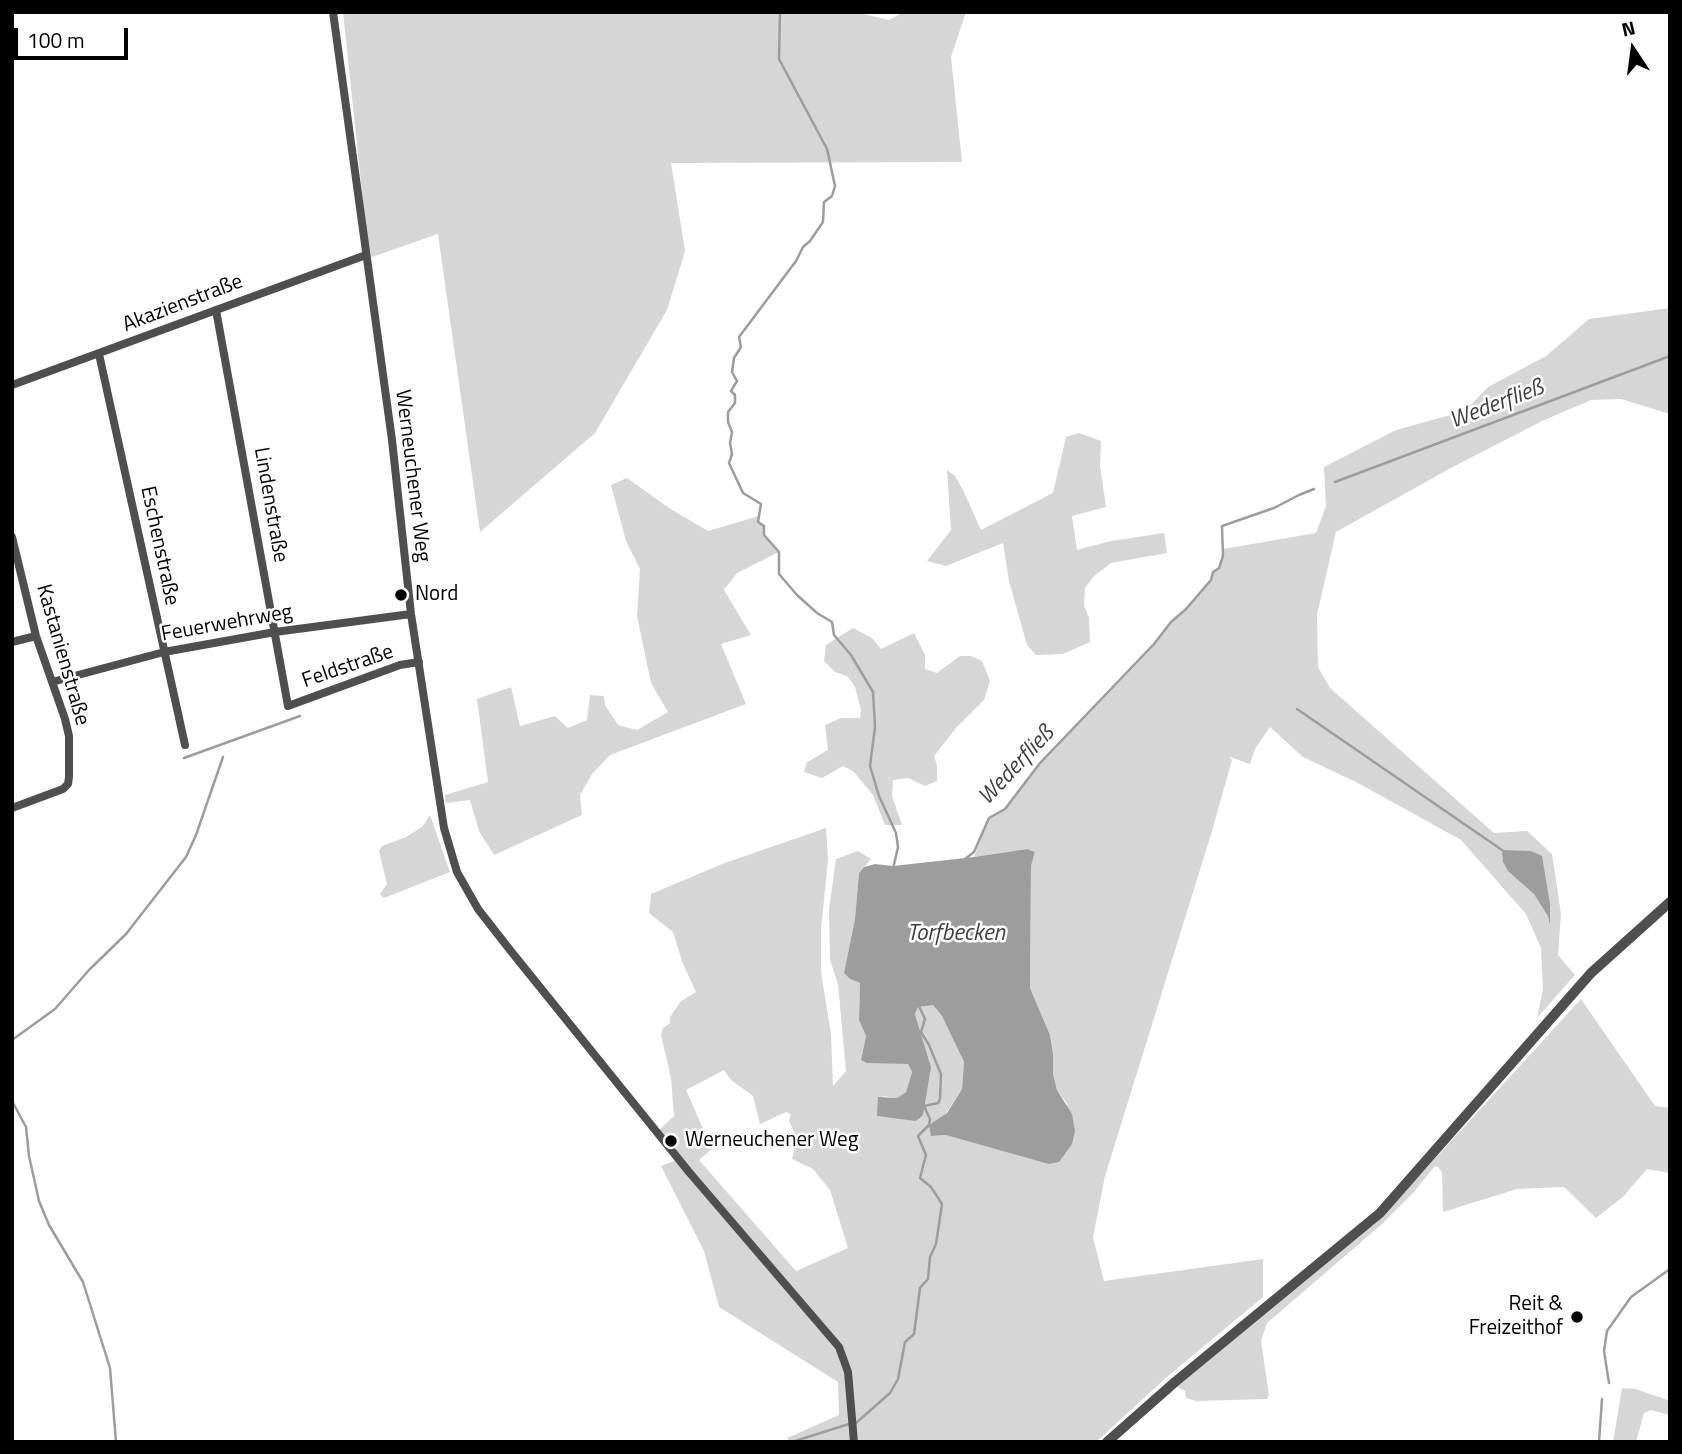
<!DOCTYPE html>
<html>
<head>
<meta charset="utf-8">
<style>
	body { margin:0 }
	#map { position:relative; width:1682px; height:1454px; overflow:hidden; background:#fff; font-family:"Titillium Web",sans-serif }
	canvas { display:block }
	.frame { position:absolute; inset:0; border:14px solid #000; pointer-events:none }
	.north { position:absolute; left:1598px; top:14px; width:70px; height:70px; -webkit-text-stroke:5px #fff; paint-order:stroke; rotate:347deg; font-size:19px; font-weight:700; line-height:28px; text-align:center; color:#000 }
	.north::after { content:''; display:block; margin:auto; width:24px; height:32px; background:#000; clip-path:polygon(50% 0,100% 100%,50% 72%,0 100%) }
	.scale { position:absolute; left:14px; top:28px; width:114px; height:32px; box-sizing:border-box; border:4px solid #000; border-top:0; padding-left:9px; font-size:21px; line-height:24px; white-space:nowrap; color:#000; -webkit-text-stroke:5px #fff; paint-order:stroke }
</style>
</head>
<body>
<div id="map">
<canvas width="1682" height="1454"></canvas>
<div class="frame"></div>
<div class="north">N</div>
<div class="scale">100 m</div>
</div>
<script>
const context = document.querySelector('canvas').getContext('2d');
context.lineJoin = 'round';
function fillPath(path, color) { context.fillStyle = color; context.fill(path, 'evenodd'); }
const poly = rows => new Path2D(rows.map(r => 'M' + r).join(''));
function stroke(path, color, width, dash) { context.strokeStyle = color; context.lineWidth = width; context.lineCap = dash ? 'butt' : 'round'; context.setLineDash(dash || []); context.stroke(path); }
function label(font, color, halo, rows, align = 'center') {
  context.font = font + ' "Titillium Web",sans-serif'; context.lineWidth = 5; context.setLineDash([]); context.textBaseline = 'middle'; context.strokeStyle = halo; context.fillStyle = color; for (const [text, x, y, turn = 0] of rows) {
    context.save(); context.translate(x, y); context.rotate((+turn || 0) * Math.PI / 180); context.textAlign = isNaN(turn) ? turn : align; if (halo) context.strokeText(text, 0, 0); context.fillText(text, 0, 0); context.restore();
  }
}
fillPath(poly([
	[343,12,855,12,889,20,904,12,966,12,951,57,962,162,671,163,685,251,667,310,595,433,480,532,438,234,369,258],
	[1670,308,1670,414,1621,399,1591,400,1542,421,1449,469,1336,532,1317,615,1318,667,1330,688,1494,833,1527,831,1552,854,1561,914,1558,955,1575,975,1537,1018,1543,989,1541,948,1526,914,1461,840,1358,783,1303,757,1270,727,1255,749,1250,764,1230,757,1232,760,1212,831,1105,1176,1093,1237,1104,1281,1263,1259,1263,1297,1168,1376,1096,1442,790,1442,787,1438,839,1415,838,1382,719,1307,704,1251,661,1166,680,1159,658,1131,674,1116,671,1078,661,1035,663,1028,670,1023,670,1017,681,1001,696,992,683,964,673,932,649,913,651,894,722,864,826,828,828,859,821,930,821,972,831,1034,833,1086,846,1071,838,984,830,960,829,910,836,859,858,851,871,859,859,873,855,919,844,973,850,979,860,983,859,1020,866,1036,861,1060,908,1064,912,1072,906,1092,897,1098,882,1096,915,1121,931,1067,915,1014,918,1007,927,1005,933,1005,942,1016,964,1062,962,1089,931,1136,946,1135,1068,1105,1057,1090,1053,1074,1053,1054,1050,1035,1030,988,1031,866,1035,852,1027,849,974,857,989,818,1005,809,1040,763,1154,644,1171,622,1186,609,1211,580,1213,572,1219,568,1223,549,1316,533,1326,506,1324,467,1396,430,1465,411,1488,387,1546,356,1589,319],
	[724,1070,731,1080,753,1096,760,1124,786,1112,791,1114,789,1121,797,1138,792,1159,813,1169,830,1190,848,1248,796,1271,699,1160,712,1149,686,1090],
	[1079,433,1101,441,1100,465,1106,507,1072,516,1077,550,1111,541,1164,533,1167,553,1111,563,1093,577,1085,588,1084,605,1089,618,1090,642,1063,654,1036,655,1027,645,1009,581,1003,543,946,566,927,561,951,530,947,470,955,476,963,490,981,530,1053,493,1066,437],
	[627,478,669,508,708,531,759,516,758,522,764,526,764,535,779,552,737,573,724,590,751,635,721,644,746,704,610,755,592,774,580,795,582,815,494,855,479,831,470,800,446,803,445,795,488,782,477,699,511,687,520,726,555,716,568,728,587,720,590,695,604,696,605,705,618,725,637,730,668,712,651,683,637,616,640,569,626,541,611,485],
	[853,628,872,638,881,649,914,633,925,655,925,669,937,673,960,656,971,656,982,661,990,681,984,700,956,728,934,756,937,765,937,781,925,786,908,778,893,780,892,796,902,825,885,825,873,795,853,771,843,766,822,778,804,772,807,762,828,750,825,725,841,718,860,718,861,710,855,687,847,676,835,672,824,661,826,645],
	[430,815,450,872,384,898,380,894,387,884,379,851,382,846,406,837,422,827],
	[1581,999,1655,1106,1670,1108,1670,1173,1647,1169,1623,1197,1596,1218,1564,1187,1517,1189,1443,1212,1442,1172,1438,1167,1435,1166,1413,1193,1382,1224,1267,1323,1261,1341,1269,1395,1267,1399,1196,1401,1186,1398,1185,1391,1176,1386,1378,1221],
	[1622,1388,1636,1389,1670,1401,1670,1415,1651,1410,1644,1413,1636,1442,1613,1442]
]), '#d6d6d6');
fillPath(poly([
	[1027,849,1035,852,1031,866,1030,988,1050,1035,1053,1054,1053,1074,1057,1090,1072,1114,1075,1131,1072,1144,1059,1162,1049,1164,946,1135,931,1136,929,1125,947,1113,962,1089,964,1062,942,1016,933,1005,918,1007,915,1014,931,1067,923,1115,916,1121,877,1116,878,1097,897,1098,906,1092,912,1072,908,1064,867,1063,861,1060,866,1036,859,1020,860,983,850,979,844,973,855,919,859,873,864,867,875,864,893,866,974,857],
	[1502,850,1531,851,1542,856,1550,904,1550,924,1548,916,1534,894,1508,871,1503,862]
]), '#9d9d9d');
stroke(poly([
	[780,12,779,59,827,149,835,186,832,196,824,202,823,222,810,241,803,247,796,261,739,337,741,347,734,358,732,372,737,381,731,391,735,395,735,403,728,412,728,422,732,432,730,443,732,454,729,463,743,493,761,504,758,522,764,526,764,535,779,552,779,574,797,595,817,613,832,622,834,635,851,655,873,692,875,727,870,766,879,796,896,833,898,847,893,869],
	[1335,482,1670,356],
	[1297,709,1502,850],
	[184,758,300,716],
	[965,859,974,852,989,818,1005,809,1040,763,1154,644,1171,622,1186,609,1211,580,1213,572,1219,568,1223,556,1222,526,1274,508,1299,495,1314,489],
	[12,1040,55,1009,89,970,126,934,186,857,196,835,223,757],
	[12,1101,26,1127,29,1156,39,1201,49,1225,83,1282,110,1368,116,1442],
	[1609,1383,1604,1351,1607,1331,1631,1297,1670,1269],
	[856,1423,890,1393,898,1379,905,1342,914,1334,920,1288,928,1279,930,1257,936,1244,942,1204,931,1187,920,1178,926,1155,918,1136,929,1125,930,1119,924,1106,938,1103,940,1099,941,1074,929,1045,921,1032,925,1019,918,1004],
	[792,1442,849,1424],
	[1599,1442,1602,1399]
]), '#9d9d9d', 2.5);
stroke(poly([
	[333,12,392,440,411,614,444,828,457,872,478,909,510,950,689,1172,839,1347,848,1372,854,1442],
	[216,310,288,706,400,665,419,662],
	[99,354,185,745],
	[12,385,366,255],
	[12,537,36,636,65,719,69,736,69,777,68,784,63,789,12,808],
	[12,642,36,636],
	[52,682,164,652,275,632,411,614]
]), '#4f4f4f', 8);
stroke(poly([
	[1107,1442,1175,1382,1380,1213,1591,973,1670,902]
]), '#4f4f4f', 10);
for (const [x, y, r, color] of [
	[401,595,7,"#000"],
	[671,1141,7,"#000"],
	[1577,1317,7,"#000"]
]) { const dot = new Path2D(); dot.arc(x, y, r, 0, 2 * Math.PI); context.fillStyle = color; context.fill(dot); stroke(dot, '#fff', 2.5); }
label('21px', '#000', '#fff', [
	["Akazienstraße",183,304,-21],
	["Werneuchener Weg",412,476,83],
	["Lindenstraße",270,505,80],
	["Eschenstraße",159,546,78],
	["Feuerwehrweg",227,624,-10],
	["Kastanienstraße",62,655,74],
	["Feldstraße",348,667,-19]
]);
label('21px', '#000', '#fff', [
	["Nord",415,595],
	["Werneuchener Weg",685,1141],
	["Reit &",1563,1305,"right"],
	["Freizeithof",1563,1329,"right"]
], 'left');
label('italic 23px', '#3e3e3e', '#fff', [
	["Wederfließ",1497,405,-21],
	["Wederfließ",1017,766,-47],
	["Torfbecken",956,934]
]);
</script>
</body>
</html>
